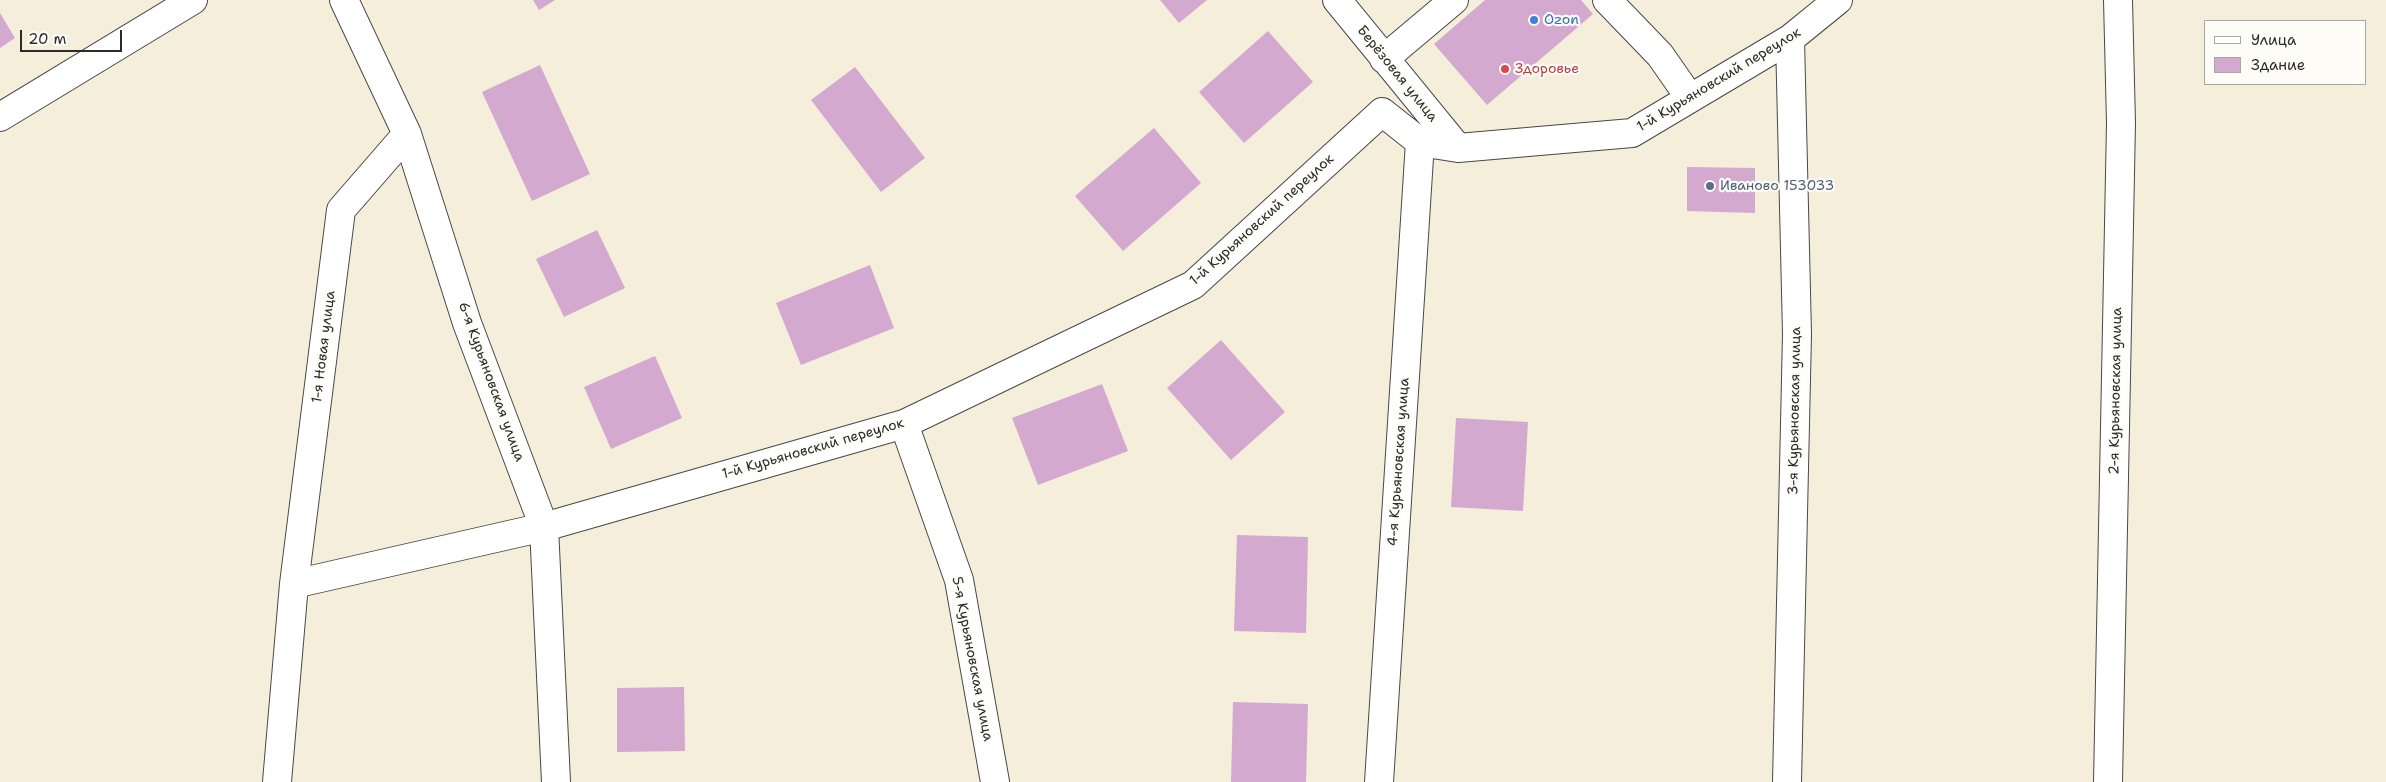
<!DOCTYPE html>
<html>
<head>
<meta charset="utf-8">
<style>
	body { margin:0 }
	#map { position:relative; width:2386px; height:782px; overflow:hidden; background:#f5eedb; font-family:"Shantell Sans",sans-serif }
	canvas { display:block }
	.legend { position:absolute; left:2204px; top:20px; width:162px; height:65px; box-sizing:border-box; background:#fdfcf7; border:1px solid #a9a8a5; margin:0; padding:6px 9px; list-style:none; font-size:15px; color:#2b2b2b }
	.legend li { display:flex; align-items:center; gap:10px; height:25px }
	.legend b { width:25px; border:1px solid #a9a8a5 }
	.scale { position:absolute; left:20px; top:30px; width:102px; height:22px; box-sizing:border-box; border:2px solid #2b2b2b; border-top:0; padding-left:6px; font-size:15px; line-height:18px; white-space:nowrap; color:#2b2b2b; -webkit-text-stroke:4px #fdfcf7; paint-order:stroke }
</style>
</head>
<body>
<div id="map">
<canvas width="2386" height="782"></canvas>
<ul class="legend">
<li><b style="height:6px;background:#fff"></b>Улица</li>
<li><b style="height:14px;background:#d3a9cf"></b>Здание</li>
</ul>
<div class="scale">20 m</div>
</div>
<script>
const context = document.querySelector('canvas').getContext('2d');
context.lineJoin = 'round';
function fillPath(path, color) { context.fillStyle = color; context.fill(path, 'evenodd'); }
const poly = rows => new Path2D(rows.map(r => 'M' + r).join(''));
function stroke(path, color, width, dash) { context.strokeStyle = color; context.lineWidth = width; context.lineCap = dash ? 'butt' : 'round'; context.setLineDash(dash || []); context.stroke(path); }
function label(font, color, halo, rows, align = 'center') {
  context.font = font + ' "Shantell Sans",sans-serif'; context.lineWidth = 4.5; context.setLineDash([]); context.textBaseline = 'middle'; context.strokeStyle = halo; context.fillStyle = color; for (const [text, x, y, turn = 0] of rows) {
    context.save(); context.translate(x, y); context.rotate((+turn || 0) * Math.PI / 180); context.textAlign = isNaN(turn) ? turn : align; if (halo) context.strokeText(text, 0, 0); context.fillText(text, 0, 0); context.restore();
  }
}
fillPath(poly([
	[533,0,555,0,539,10],
	[1160,0,1207,0,1179,23],
	[1485,0,1581,0,1593,14,1487,105,1434,44],
	[0,13,15,38,0,48],
	[1268,31,1313,82,1244,143,1199,92],
	[540,65,590,174,532,201,482,92],
	[855,67,925,158,881,192,811,100],
	[1154,128,1201,183,1123,251,1075,196],
	[1687,167,1755,168,1755,213,1687,211],
	[597,230,625,288,564,317,536,259],
	[870,265,894,328,801,365,776,303],
	[1221,340,1285,412,1231,460,1167,388],
	[655,356,682,418,611,449,584,387],
	[1102,384,1128,451,1038,485,1012,418],
	[1456,418,1528,422,1523,511,1451,507],
	[1237,535,1308,537,1306,633,1234,631],
	[684,687,685,751,617,752,617,688],
	[1233,702,1308,704,1306,782,1231,782]
]), '#d3a9cf');
const minor = poly([
	[344,0,407,134,467,323,544,527,556,782],
	[1337,0,1458,148],
	[1607,0,1660,55,1690,98],
	[1384,59,1454,0],
	[0,117,193,0],
	[904,424,959,580,995,782],
	[294,584,544,527,904,424,1193,285,1382,112,1420,142,1458,148,1632,133,1790,39,1838,0],
	[277,782,294,584,341,210,407,134],
	[1379,782,1420,142],
	[1787,782,1797,334,1790,39],
	[2108,782,2121,123,2118,0]
]);
stroke(minor, '#494845', 30);
stroke(minor, '#fff', 28);
for (const [x, y, r, color] of [
	[1534,20,5,"#3f7fe0"],
	[1505,69,5,"#e0444e"],
	[1710,186,5,"#5c6f8a"]
]) { const dot = new Path2D(); dot.arc(x, y, r, 0, 2 * Math.PI); context.fillStyle = color; context.fill(dot); stroke(dot, '#fdfcf7', 2); }
label('14px', '#366cbe', '#fdfcf7', [
	["Ozon",1544,20]
], 'left');
label('14px', '#be3a42', '#fdfcf7', [
	["Здоровье",1515,69]
], 'left');
label('14px', '#2b2b2b', '#fdfcf7', [
	["Берёзовая улица",1397,74,51],
	["1-й Курьяновский переулок",1719,80,-31],
	["1-й Курьяновский переулок",1262,220,-42],
	["1-я Новая улица",324,347,-83],
	["6-я Курьяновская улица",491,382,70],
	["2-я Курьяновская улица",2116,391,-89],
	["3-я Курьяновская улица",1795,411,-89],
	["1-й Курьяновский переулок",813,449,-16],
	["4-я Курьяновская улица",1399,462,-86],
	["5-я Курьяновская улица",972,659,79]
]);
label('14px', '#4e5e75', '#fdfcf7', [
	["Иваново 153033",1720,186]
], 'left');
</script>
</body>
</html>
